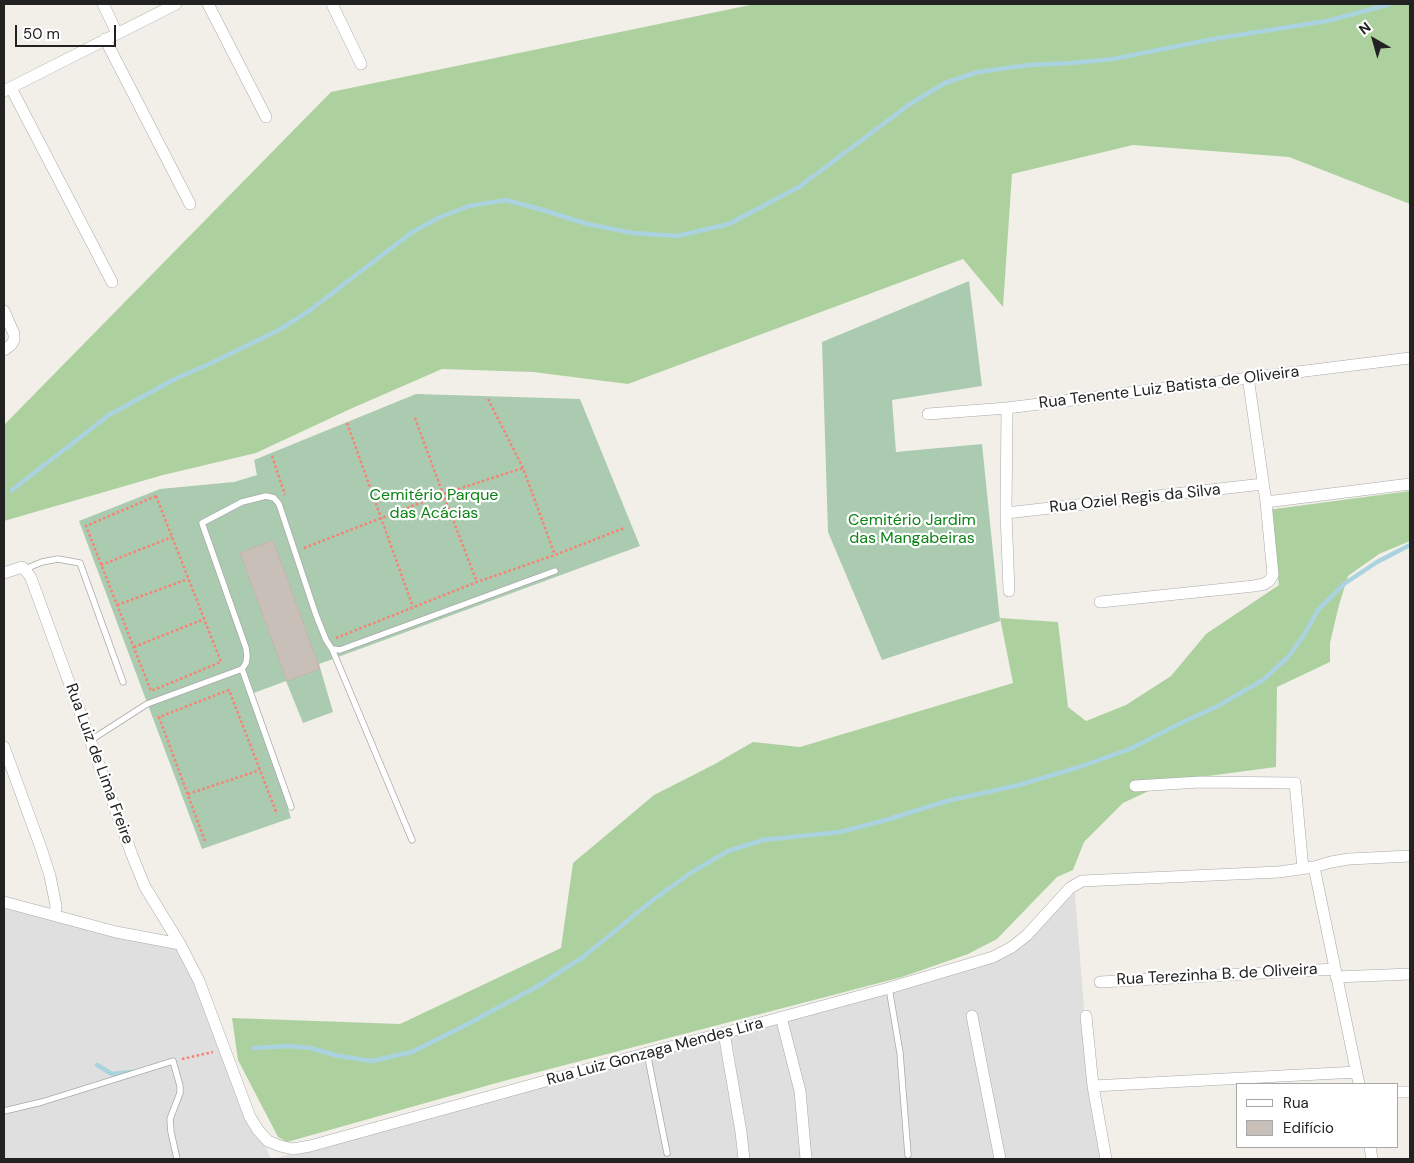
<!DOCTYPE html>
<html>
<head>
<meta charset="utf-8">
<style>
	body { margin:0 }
	#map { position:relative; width:1414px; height:1163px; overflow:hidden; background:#f2efe9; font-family:"DM Sans",sans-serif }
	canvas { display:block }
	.frame { position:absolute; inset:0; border:5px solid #222; pointer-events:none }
	.legend { position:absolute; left:1236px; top:1083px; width:162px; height:65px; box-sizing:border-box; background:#fff; border:1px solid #a7a7a7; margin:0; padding:6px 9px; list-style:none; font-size:15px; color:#222 }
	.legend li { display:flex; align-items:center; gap:10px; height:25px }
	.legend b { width:25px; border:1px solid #a7a7a7 }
	.north { position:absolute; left:1349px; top:15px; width:50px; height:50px; -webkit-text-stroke:4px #fff; paint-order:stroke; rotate:322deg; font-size:14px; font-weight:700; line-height:20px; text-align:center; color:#222 }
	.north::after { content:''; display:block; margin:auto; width:18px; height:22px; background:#222; clip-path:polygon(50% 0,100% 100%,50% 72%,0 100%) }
	.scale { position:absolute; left:15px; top:25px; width:101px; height:22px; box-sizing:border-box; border:2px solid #222; border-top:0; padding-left:6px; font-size:15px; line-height:18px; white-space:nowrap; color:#222; -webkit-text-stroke:4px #fff; paint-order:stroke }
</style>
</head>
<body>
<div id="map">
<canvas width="1414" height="1163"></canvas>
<div class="frame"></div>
<ul class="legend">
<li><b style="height:6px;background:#fff"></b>Rua</li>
<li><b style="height:14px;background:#c7bfb8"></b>Edifício</li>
</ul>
<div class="north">N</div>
<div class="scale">50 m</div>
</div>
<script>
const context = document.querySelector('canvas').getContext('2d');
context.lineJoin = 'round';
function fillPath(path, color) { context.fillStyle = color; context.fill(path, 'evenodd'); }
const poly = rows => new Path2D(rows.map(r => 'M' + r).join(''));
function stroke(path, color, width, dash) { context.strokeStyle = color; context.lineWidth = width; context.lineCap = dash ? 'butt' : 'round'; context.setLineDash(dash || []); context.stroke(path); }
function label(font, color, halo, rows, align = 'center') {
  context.font = font + ' "DM Sans",sans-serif'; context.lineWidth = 4.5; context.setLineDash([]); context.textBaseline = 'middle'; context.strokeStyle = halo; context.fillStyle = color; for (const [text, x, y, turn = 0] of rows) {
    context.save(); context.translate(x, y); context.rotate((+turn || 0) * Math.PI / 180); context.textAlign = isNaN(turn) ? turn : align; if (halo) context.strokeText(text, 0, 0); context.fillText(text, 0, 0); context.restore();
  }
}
fillPath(poly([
	[1074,882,1090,1084,1104,1159,273,1159,1007,952],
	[4,899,67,920,177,940,271,1159,4,1159]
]), '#e0dfdf');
fillPath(poly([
	[755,4,1410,4,1410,204,1289,157,1133,145,1012,174,1003,307,963,259,628,384,533,372,442,369,348,410,256,453,163,475,4,521,4,425,331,92],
	[1410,491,1410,541,1379,554,1348,576,1339,605,1330,643,1330,662,1277,687,1276,767,1170,781,1123,803,1084,842,1073,870,1057,877,997,939,968,954,902,977,500,1082,287,1142,278,1137,238,1060,232,1018,400,1024,561,948,573,863,654,795,713,765,753,742,800,747,1013,683,1000,618,1058,622,1068,707,1086,721,1126,705,1171,676,1206,634,1279,585,1267,510]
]), '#add19e');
fillPath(poly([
	[969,281,982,386,892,400,896,452,982,444,1000,621,882,660,828,532,822,342],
	[416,394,580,399,640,546,319,664,333,712,303,723,286,681,251,694,291,818,202,849,79,521,160,489,234,482,257,475,254,460]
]), '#aacbaf');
stroke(poly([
	[12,490,109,415,175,379,209,364,277,331,309,311,411,233,438,218,469,206,506,200,543,210,587,224,633,233,677,236,729,224,799,187,910,104,945,83,978,72,1029,65,1072,63,1113,59,1213,39,1327,21,1391,4],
	[254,1048,288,1046,310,1048,339,1056,372,1061,412,1052,466,1025,538,986,583,957,653,900,692,872,728,851,763,840,840,832,886,820,947,801,1019,785,1079,767,1130,749,1183,722,1218,706,1263,680,1288,657,1304,635,1318,610,1344,584,1377,562,1410,545],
	[97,1065,112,1074,133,1072]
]), '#aad3df', 4.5);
const building = poly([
	[273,540,320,669,287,681,240,553,273,540]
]);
fillPath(building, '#c7bfb8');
stroke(building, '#c4b6ab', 1);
const service = poly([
	[25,569,42,562,58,559,80,563,123,682],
	[332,649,412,840],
	[242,669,291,807],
	[91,740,147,704,242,669,246,663,247,656,246,648,202,523,242,502,266,496,274,498,279,504,316,615,326,640,332,649,340,650,555,571],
	[889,988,900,1053,908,1155],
	[647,1053,667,1153],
	[4,1111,42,1102,173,1061,180,1086,180,1093,170,1119,171,1132,177,1159]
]);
const minor = poly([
	[103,4,117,33],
	[208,4,266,117],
	[332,4,361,64],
	[105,39,190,204],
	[11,88,112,282],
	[4,91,176,4],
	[4,311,14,334,14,340,11,345,4,350],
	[1007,408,1006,513,1009,591],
	[928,414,1007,408,1410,358],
	[1266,502,1410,484],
	[1006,513,1263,484],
	[4,573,22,567,27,572,31,578,132,855,145,887,180,944],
	[1100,602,1254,586,1264,584,1269,581,1273,575,1266,502,1248,377],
	[4,747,41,848,50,876,56,906,55,915],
	[1135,786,1200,782,1295,783,1303,869],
	[1314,867,1359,1084],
	[4,902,116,932,180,944,199,981,250,1117,258,1130,268,1141,280,1146,293,1149,310,1146,647,1053,724,1033,889,988,993,957,1012,947,1027,935,1070,888,1082,881,1279,872,1314,867,1331,862,1349,859,1410,856],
	[1336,977,1410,974],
	[1100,982,1335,969],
	[972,1016,1000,1159],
	[1086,1016,1093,1086,1106,1159],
	[781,1017,800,1091,806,1159],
	[724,1033,741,1132,744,1159],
	[1093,1086,1357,1072],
	[1398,1092,1410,1092],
	[1370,1147,1372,1159]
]);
stroke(service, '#a9a9a9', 7);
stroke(minor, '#a9a9a9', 12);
stroke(poly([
	[488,399,523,468,555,555],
	[415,418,443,494,477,582],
	[347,423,413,607],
	[272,456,285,495],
	[156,496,221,662,151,691,86,526,156,496],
	[304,548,443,494,523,468],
	[101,565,172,537],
	[117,605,188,579],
	[336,638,477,582,555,555,624,528],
	[134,647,204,619],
	[188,794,260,770],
	[205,841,159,717,229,690,277,814],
	[182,1059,213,1052]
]), '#fa8072', 2.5, [2.5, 2.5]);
stroke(service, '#fff', 5.5);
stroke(minor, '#fff', 11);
label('16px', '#222', '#fff', [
	["Rua Tenente Luiz Batista de Oliveira",1169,388,-7],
	["Rua Oziel Regis da Silva",1135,499,-6],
	["Rua Luiz de Lima Freire",99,764,70],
	["Rua Terezinha B. de Oliveira",1217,975,-3],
	["Rua Luiz Gonzaga Mendes Lira",655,1052,-15]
]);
label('16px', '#0c8416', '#fff', [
	["Cemitério Parque",434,496],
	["das Acácias",434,514],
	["Cemitério Jardim",912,521],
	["das Mangabeiras",912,539]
]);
</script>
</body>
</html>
